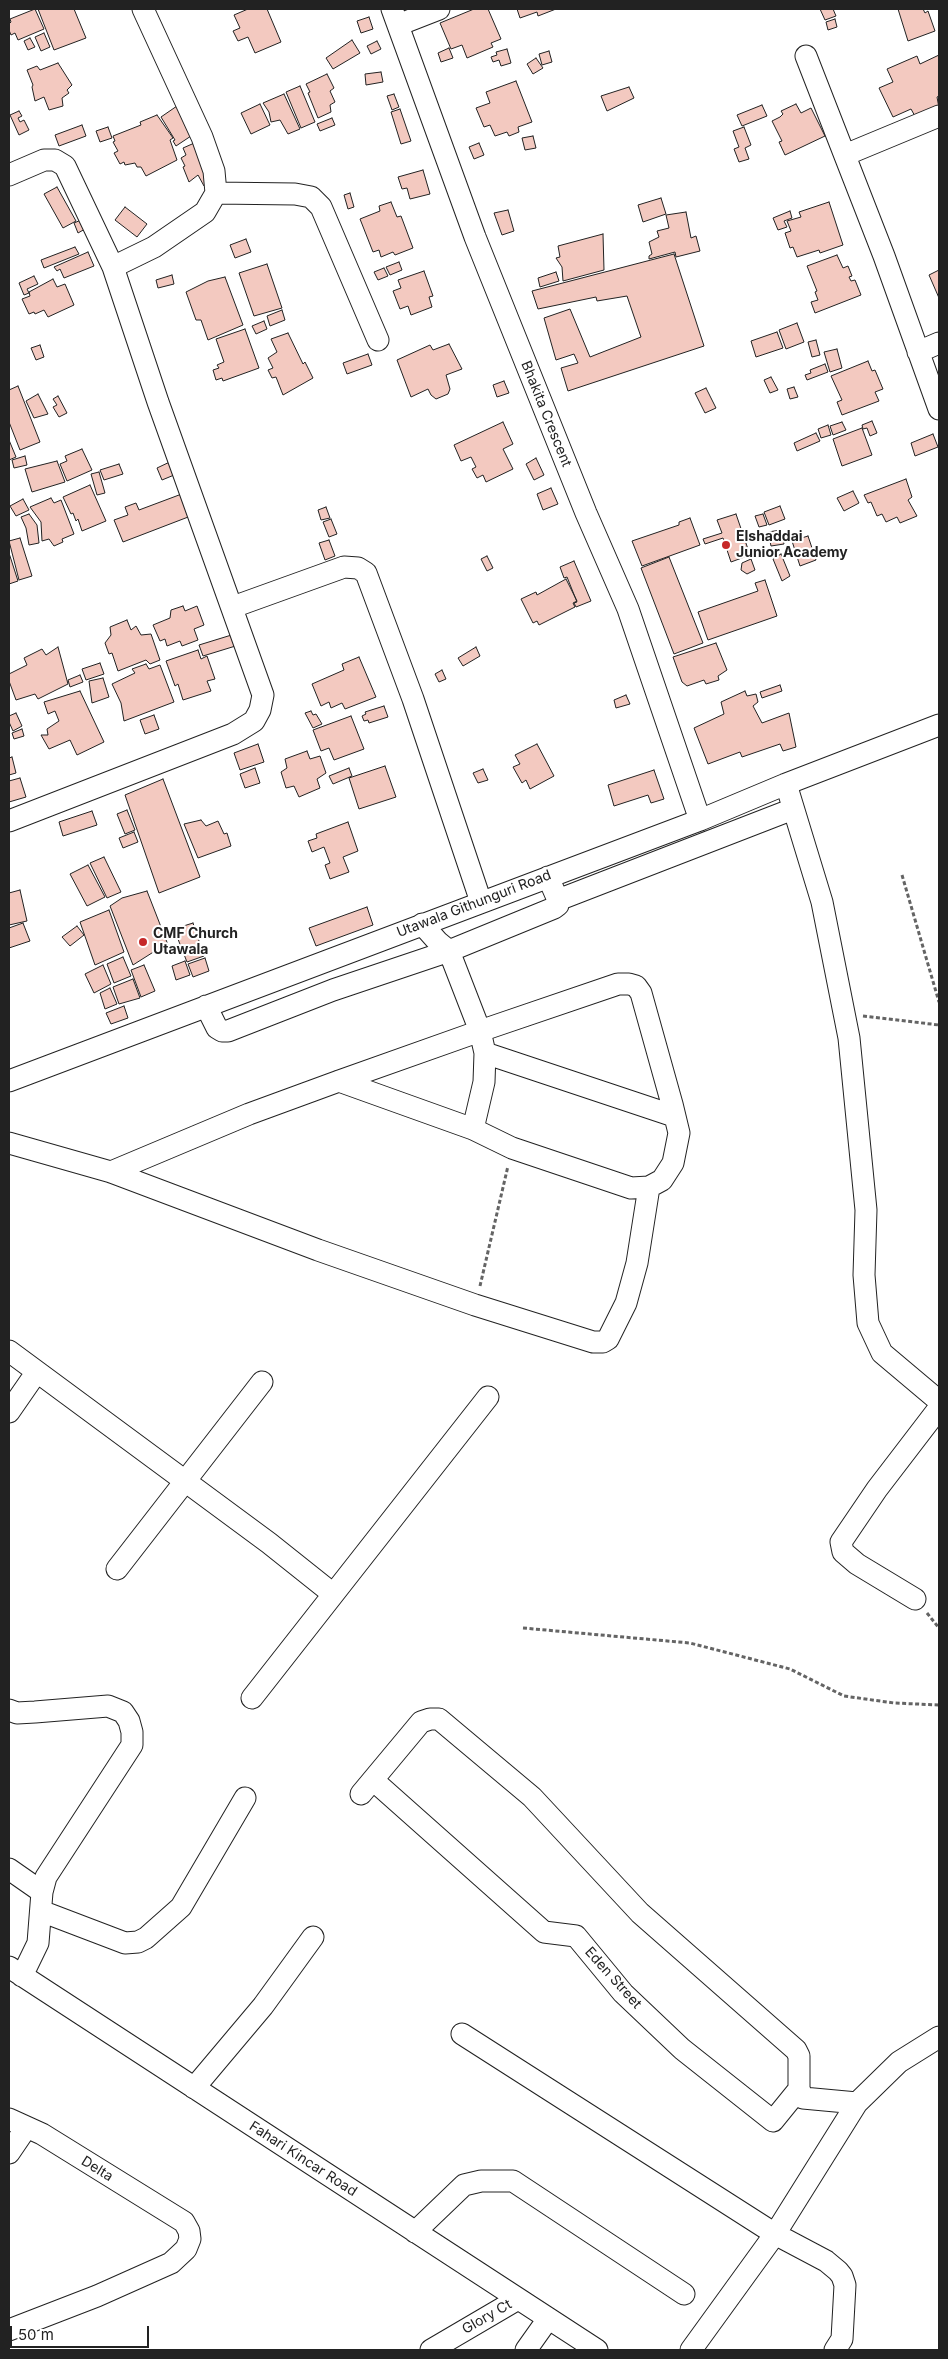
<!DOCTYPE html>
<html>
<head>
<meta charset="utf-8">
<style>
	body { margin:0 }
	#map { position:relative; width:948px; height:2359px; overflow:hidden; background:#fff; font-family:Inter,sans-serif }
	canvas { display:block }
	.frame { position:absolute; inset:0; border:10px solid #222; pointer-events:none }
	.scale { position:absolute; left:10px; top:2326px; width:139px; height:22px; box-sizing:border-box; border:2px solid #222; border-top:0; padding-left:6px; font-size:15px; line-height:18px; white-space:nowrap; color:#222; -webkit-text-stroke:4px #fff; paint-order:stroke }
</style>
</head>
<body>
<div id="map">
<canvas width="948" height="2359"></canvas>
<div class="frame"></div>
<div class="scale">50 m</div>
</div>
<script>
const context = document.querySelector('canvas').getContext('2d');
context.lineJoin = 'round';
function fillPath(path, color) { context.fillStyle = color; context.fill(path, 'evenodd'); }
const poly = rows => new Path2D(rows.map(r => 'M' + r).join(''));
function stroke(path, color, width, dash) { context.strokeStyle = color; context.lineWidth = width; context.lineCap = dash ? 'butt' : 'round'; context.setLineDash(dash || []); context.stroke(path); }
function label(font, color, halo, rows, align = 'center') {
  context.font = font + ' Inter,sans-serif'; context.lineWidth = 4; context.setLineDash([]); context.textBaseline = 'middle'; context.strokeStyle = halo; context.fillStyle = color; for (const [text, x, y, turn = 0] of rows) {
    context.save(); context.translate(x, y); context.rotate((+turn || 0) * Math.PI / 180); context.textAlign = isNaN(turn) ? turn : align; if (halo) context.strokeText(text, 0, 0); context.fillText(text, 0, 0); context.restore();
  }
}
const building = poly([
	[35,9,44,29,18,40,15,33,11,35,9,30,9,24,11,22,10,19,35,9],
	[38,9,74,9,86,38,54,50,38,9],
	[248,9,267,9,281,42,255,53,248,37,238,41,233,31,240,28,234,15,248,9],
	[474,9,488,9,501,39,491,43,493,47,467,58,462,45,451,49,440,23,474,9],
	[517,9,556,9,538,16,537,12,520,18,517,9],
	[820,9,833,9,836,16,825,20,820,9],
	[898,9,923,9,925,13,928,11,935,31,908,41,898,9],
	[369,17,373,29,361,33,357,21,369,17],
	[835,19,837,27,828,30,826,22,835,19],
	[44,33,50,47,41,51,35,37,44,33],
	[30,38,35,47,28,50,24,41,30,38],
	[352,40,360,53,333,69,326,58,352,40],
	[377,41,381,49,371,54,367,46,377,41],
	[449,48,453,58,441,62,438,53,449,48],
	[507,49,511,63,501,66,499,60,493,62,491,57,497,55,496,52,507,49],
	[549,51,552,62,542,65,539,54,549,51],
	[939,55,939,96,937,97,939,108,916,118,911,109,893,117,879,88,893,82,887,69,917,56,920,64,939,55],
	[536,58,543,68,533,74,527,64,536,58],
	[58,63,72,85,67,90,69,93,62,98,63,106,49,110,44,97,35,101,32,87,33,85,27,70,37,66,40,70,58,63],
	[381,72,383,82,366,85,365,74,381,72],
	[327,74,334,88,330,91,335,102,330,105,331,112,318,118,308,93,310,92,306,84,327,74],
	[516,81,532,122,518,127,519,132,509,136,507,132,495,136,490,125,484,127,476,108,490,103,486,92,516,81],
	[300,86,315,122,301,128,286,92,300,86],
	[629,87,634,98,607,111,601,96,629,87],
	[284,94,300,129,288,134,280,120,271,122,269,112,263,103,284,94],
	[394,94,399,107,392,110,387,96,394,94],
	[260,104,270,125,251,134,241,113,260,104],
	[796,104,801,113,811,108,825,136,785,155,779,142,782,141,772,121,780,117,783,114,781,111,796,104],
	[762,105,767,116,742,126,737,115,762,105],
	[177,106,194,134,176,146,173,141,175,140,161,117,177,106],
	[400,109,411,141,401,144,391,112,400,109],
	[19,111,22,116,18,118,20,122,24,120,29,130,19,135,10,115,19,111],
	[157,115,173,138,170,140,177,160,146,176,141,167,137,167,135,163,125,165,124,162,120,164,114,153,118,151,113,142,115,141,113,136,141,125,140,122,157,115],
	[332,118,335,125,320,131,317,124,332,118],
	[82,125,86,136,59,146,55,135,82,125],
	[108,127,112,138,100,142,96,131,108,127],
	[744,127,751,145,745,148,749,159,739,162,734,149,739,147,733,131,744,127],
	[533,136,536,148,525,150,522,138,533,136],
	[199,141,214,182,204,186,198,175,189,182,183,167,185,166,181,158,186,155,183,148,199,141],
	[479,143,484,155,474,159,469,147,479,143],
	[423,170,430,194,410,199,407,188,402,189,398,177,423,170],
	[57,187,76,221,63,228,44,194,57,187],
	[350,193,354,207,348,209,344,195,350,193],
	[661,198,666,214,643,222,638,205,661,198],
	[391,202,397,217,401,216,413,248,395,255,393,252,381,257,379,250,373,252,360,219,380,211,379,206,391,202],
	[829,202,843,245,820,253,819,250,797,257,793,247,790,248,785,233,791,231,787,221,801,217,799,212,829,202],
	[125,207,147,224,137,237,115,220,125,207],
	[508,210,514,231,502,235,494,213,508,210],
	[790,211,792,218,784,221,787,227,778,230,773,218,790,211],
	[686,212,691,238,696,236,700,251,676,257,675,252,649,259,649,256,652,254,649,242,659,237,657,231,669,228,666,215,686,212],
	[81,220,85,229,78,233,74,223,81,220],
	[603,234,604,270,563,281,562,267,556,258,560,257,558,246,603,234],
	[246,239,251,252,235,258,230,245,246,239],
	[75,247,79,254,44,268,41,260,75,247],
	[88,252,94,266,64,278,60,269,57,271,54,267,88,252],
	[674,254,704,346,568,391,561,368,578,363,574,354,556,360,544,318,570,309,590,357,641,337,627,296,597,301,596,297,538,309,532,291,674,254],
	[837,255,843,268,848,266,852,276,849,277,851,281,855,280,861,295,815,313,811,302,818,300,815,292,817,291,807,266,837,255],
	[399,262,402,270,390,275,386,267,399,262],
	[267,264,282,308,254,316,239,273,267,264],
	[384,268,388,276,378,280,374,272,384,268],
	[939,270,939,298,929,275,939,270],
	[424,271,433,296,429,297,432,307,411,315,408,306,400,309,393,291,401,288,398,280,424,271],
	[556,272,559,281,540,287,538,278,556,272],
	[172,275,174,284,158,288,156,280,172,275],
	[34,276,38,284,27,289,29,293,24,295,19,283,34,276],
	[225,277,243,325,208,340,201,320,196,320,186,292,208,281,225,277],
	[53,279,57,287,65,284,74,305,48,317,44,310,35,314,34,312,29,314,22,299,30,296,29,292,53,279],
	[282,310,285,320,270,326,267,316,282,310],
	[264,321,267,329,256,334,252,326,264,321],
	[797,323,804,342,786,349,779,330,797,323],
	[245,329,259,368,223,381,222,378,216,380,213,370,219,368,217,365,224,362,216,339,245,329],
	[777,332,783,348,756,357,751,341,777,332],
	[288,333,303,364,305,362,313,378,283,395,276,377,272,378,268,370,273,368,268,358,277,352,271,339,288,333],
	[816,340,820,355,812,357,808,342,816,340],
	[449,344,462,369,446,375,450,389,448,394,436,399,431,395,428,389,411,397,397,360,430,345,433,350,449,344],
	[40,345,44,357,36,360,31,348,40,345],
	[837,349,842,368,830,372,824,352,837,349],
	[368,354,372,365,347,374,343,363,368,354],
	[868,361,872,371,875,370,883,389,875,392,879,401,842,415,837,402,842,400,831,376,868,361],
	[825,364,828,372,807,380,805,375,811,373,810,370,825,364],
	[771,377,778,390,770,393,764,380,771,377],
	[504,381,509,393,497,397,493,385,504,381],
	[18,386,40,442,20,450,9,422,9,390,18,386],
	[794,387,798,397,790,399,787,389,794,387],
	[706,388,716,408,705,413,695,393,706,388],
	[38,394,48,414,34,418,26,401,38,394],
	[58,396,67,413,59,417,53,407,57,405,53,399,58,396],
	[872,421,877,433,870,436,867,428,863,429,862,425,872,421],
	[503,422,513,444,503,449,513,469,486,482,483,475,477,478,472,469,476,467,471,457,461,461,454,445,503,422],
	[842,422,846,430,833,435,830,426,842,422],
	[828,425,831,435,821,438,818,429,828,425],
	[862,428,872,455,842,466,833,439,862,428],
	[816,433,820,441,797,451,794,443,816,433],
	[933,434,938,447,915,456,911,443,933,434],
	[9,440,16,457,9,460,9,440],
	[82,449,92,470,67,481,60,464,67,461,65,456,82,449],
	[25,456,27,465,14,468,12,460,25,456],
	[536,458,544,475,534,480,526,464,536,458],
	[174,460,179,473,162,480,157,468,174,460],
	[57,461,65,482,32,492,25,469,57,461],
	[119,464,123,474,104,480,100,470,119,464],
	[99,472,105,493,97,495,91,474,99,472],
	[906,479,912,497,908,500,917,516,900,523,897,517,886,522,882,514,877,516,871,502,868,503,864,495,906,479],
	[90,485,106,521,82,531,78,519,76,521,73,513,71,514,63,497,90,485],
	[551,488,558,504,543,510,537,494,551,488],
	[853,491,859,503,844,511,837,498,853,491],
	[187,492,196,514,123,542,114,520,128,515,125,507,136,503,139,510,187,492],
	[51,498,54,503,61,500,74,534,62,539,63,542,54,546,49,539,42,541,41,522,30,507,51,498],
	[23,499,29,510,16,516,10,506,23,499],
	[780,506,785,519,769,525,764,512,780,506],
	[326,507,330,518,321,520,318,510,326,507],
	[29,514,37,525,39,543,29,545,26,528,21,517,29,514],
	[736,514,750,555,731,562,723,538,705,544,703,539,722,533,717,520,736,514],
	[763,514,767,525,759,527,755,516,763,514],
	[690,518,700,545,642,566,632,541,679,525,679,522,690,518],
	[331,519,337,534,329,537,323,522,331,519],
	[781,530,784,544,771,546,768,532,781,530],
	[808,536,816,560,800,566,792,541,808,536],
	[20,538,32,576,19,580,9,541,20,538],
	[329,540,335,556,325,560,319,543,329,540],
	[9,553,18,581,9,584,9,553],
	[781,554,790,576,782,581,773,559,781,554],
	[487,556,493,568,487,571,481,559,487,556],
	[669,557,703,643,674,654,641,568,669,557],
	[751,559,755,570,747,574,741,570,742,563,751,559],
	[574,561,591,601,576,607,574,603,577,602,567,577,564,578,560,567,574,561],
	[566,579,577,601,573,603,575,607,539,625,537,621,533,623,521,599,536,592,537,595,566,579],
	[765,580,777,616,708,640,698,612,758,591,755,583,765,580],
	[183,606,185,611,197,606,204,625,194,629,198,640,182,646,180,641,167,646,165,639,160,641,153,625,170,618,171,610,183,606],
	[127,620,131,630,136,626,141,635,151,634,160,660,150,664,146,660,118,671,112,653,109,654,105,643,111,635,110,627,127,620],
	[238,633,242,644,203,656,199,645,238,633],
	[716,643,727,670,718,676,719,680,706,684,704,680,687,686,682,682,673,657,716,643],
	[58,647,68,684,38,699,35,694,16,700,9,681,9,674,27,665,24,658,42,649,46,655,58,647],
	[476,647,480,656,463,666,458,658,476,647],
	[198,650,201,659,207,656,215,679,207,681,211,691,183,700,178,684,175,686,166,661,198,650],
	[359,657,376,697,345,709,342,703,331,708,329,702,321,706,312,684,344,670,342,664,359,657],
	[100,663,104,674,86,680,82,669,100,663],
	[146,664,149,669,160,665,174,702,124,721,121,703,112,684,135,673,132,669,146,664],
	[442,670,446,679,439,682,435,674,442,670],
	[80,675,83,682,70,687,68,680,80,675],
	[103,678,109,697,92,703,89,681,103,678],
	[780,685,782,691,762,698,760,692,780,685],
	[80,691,104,742,77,755,70,740,49,749,41,735,48,735,47,729,59,721,55,711,48,714,44,702,80,691],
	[745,691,747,696,756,694,758,702,753,706,762,723,789,713,796,747,783,751,780,744,742,757,740,752,708,764,694,728,724,714,721,702,745,691],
	[626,695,630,704,616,708,614,700,626,695],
	[384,706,388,717,369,723,368,720,364,721,362,716,366,714,365,712,384,706],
	[311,711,313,715,316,714,322,724,313,728,305,713,311,711],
	[16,713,22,726,13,731,9,722,9,716,16,713],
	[154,715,159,729,145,734,140,720,154,715],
	[351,716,364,749,334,760,329,748,321,751,313,730,351,716],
	[22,729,24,736,14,739,12,733,22,729],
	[258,744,264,762,240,770,234,753,258,744],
	[537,744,554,776,530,789,526,780,522,783,513,767,520,764,515,755,537,744],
	[307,751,310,759,320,756,326,773,317,779,320,788,299,797,294,786,286,788,281,772,287,768,285,759,307,751],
	[12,757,16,773,9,775,9,758,12,757],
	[385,766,396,797,359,809,349,778,385,766],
	[255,768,260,783,245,788,240,774,255,768],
	[349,768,352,776,333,784,329,776,349,768],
	[483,769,488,780,478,783,473,773,483,769],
	[654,770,664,799,651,803,648,795,614,806,608,785,654,770],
	[20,778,26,797,9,802,9,781,20,778],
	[163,779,200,877,159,893,125,795,163,779],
	[127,810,135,830,125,834,117,814,127,810],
	[92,811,97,825,63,836,59,822,92,811],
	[201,820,206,826,218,821,224,834,227,833,231,846,198,858,184,824,201,820],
	[348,822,358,851,343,857,349,872,330,879,325,865,330,863,324,847,312,852,308,841,317,838,316,834,348,822],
	[134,832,138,842,123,848,119,838,134,832],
	[104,857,121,892,107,898,90,863,104,857],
	[88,865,105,897,87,906,70,874,88,865],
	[20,890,27,921,9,925,9,893,20,890],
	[147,891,170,950,155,951,133,965,110,906,122,898,147,891],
	[367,907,373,925,316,946,309,928,367,907],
	[109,910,124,952,95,965,80,922,109,910],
	[23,923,30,941,9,948,9,928,23,923],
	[193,923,204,956,187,962,174,929,193,923],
	[77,926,84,935,70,946,62,937,77,926],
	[123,957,131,976,114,983,107,964,123,957],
	[205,958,209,971,193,977,188,964,205,958],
	[185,961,190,975,176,980,172,966,185,961],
	[103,965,111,984,94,993,85,974,103,965],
	[144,965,155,991,141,997,131,970,144,965],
	[133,979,140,998,119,1004,113,987,133,979],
	[110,988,117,1004,105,1009,100,993,110,988],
	[124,1006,128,1018,111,1024,106,1013,124,1006]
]);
fillPath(building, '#f3c9c0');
stroke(building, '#222', 1);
const minor = poly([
	[392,9,475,237,586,513,628,609,700,820],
	[398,25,439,9],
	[806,56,884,256,939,409],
	[845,155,939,116],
	[9,175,44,160,55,160,65,166,113,267,158,402,263,695,260,710,254,721,233,734,9,821],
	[216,193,295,194,311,197,321,207,378,340],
	[113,267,154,247,205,212,216,193,214,171,202,137,143,9],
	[918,352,939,343],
	[233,607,344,567,358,568,366,573,413,699,481,902],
	[786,784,822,902,849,1038,866,1210,864,1275,868,1323,882,1353,939,1401],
	[558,900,793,809],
	[422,924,438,942,449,951,480,1031,485,1053,484,1082,473,1129],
	[206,1006,217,1028,222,1031,228,1031,333,990,449,951,554,908,558,905,558,900,548,877],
	[485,1053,674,1116],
	[9,1081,700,820,786,784,939,725],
	[9,1143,111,1172,318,1250,475,1305,593,1342,603,1342,608,1339,626,1303,637,1263,649,1187],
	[111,1172,249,1114,339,1081,480,1031,618,984,629,984,636,986,641,993,672,1104,679,1133,673,1163,662,1180,649,1187,631,1188,512,1148,473,1129,339,1081],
	[9,1351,269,1543,333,1594],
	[9,1412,36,1373],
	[117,1569,262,1382],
	[915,1599,857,1564,843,1552,841,1542,877,1489,939,1408],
	[252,1698,488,1397],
	[9,1710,17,1713,35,1712,108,1706,123,1712,129,1721,132,1732,132,1745,46,1877,42,1892,38,1943,22,1976],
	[373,1780,544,1932,576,1936,623,1993,682,2049,773,2121,799,2089],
	[361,1794,421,1722,430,1719,439,1719,532,1797,640,1913,796,2050,799,2056,799,2089,803,2098,857,2103],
	[9,1869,42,1892],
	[41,1911,125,1943,138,1942,146,1938,181,1907,245,1798],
	[9,1967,597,2350],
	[462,2034,775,2234,826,2261,838,2271,842,2276,845,2285,842,2339,835,2350],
	[194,2088,263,2006,313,1937],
	[9,2119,42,2134,184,2222,189,2231,190,2239,186,2249,171,2263,97,2296,9,2330],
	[9,2153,26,2128],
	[415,2232,464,2185,481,2181,513,2181,684,2294],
	[431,2350,518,2299],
	[526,2350,548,2319],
	[691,2350,775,2234,857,2103,899,2062,939,2037]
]);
stroke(minor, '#222', 23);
stroke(poly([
	[902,875,939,1002],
	[863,1016,939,1025],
	[480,1286,508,1166],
	[927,1613,939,1628],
	[523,1628,690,1643,790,1669,844,1696,894,1703,939,1705]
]), '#646464', 3, [4, 2.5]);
stroke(minor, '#fff', 21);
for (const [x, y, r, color] of [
	[726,545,5,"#c62828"],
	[143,942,5,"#c62828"]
]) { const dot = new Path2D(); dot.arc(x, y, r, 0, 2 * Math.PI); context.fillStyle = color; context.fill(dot); stroke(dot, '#fff', 2); }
label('14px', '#222', '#fff', [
	["Bhakita Crescent",546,414,68],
	["Utawala Githunguri Road",474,904,-21],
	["Eden Street",613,1978,48],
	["Fahari Kincar Road",303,2159,33],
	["Delta",97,2169,32],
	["Glory Ct",487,2317,-30]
]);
label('bold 14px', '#222', '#fff', [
	["Elshaddai",736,537],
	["Junior Academy",736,553],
	["CMF Church",153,934],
	["Utawala",153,950]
], 'left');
</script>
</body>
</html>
